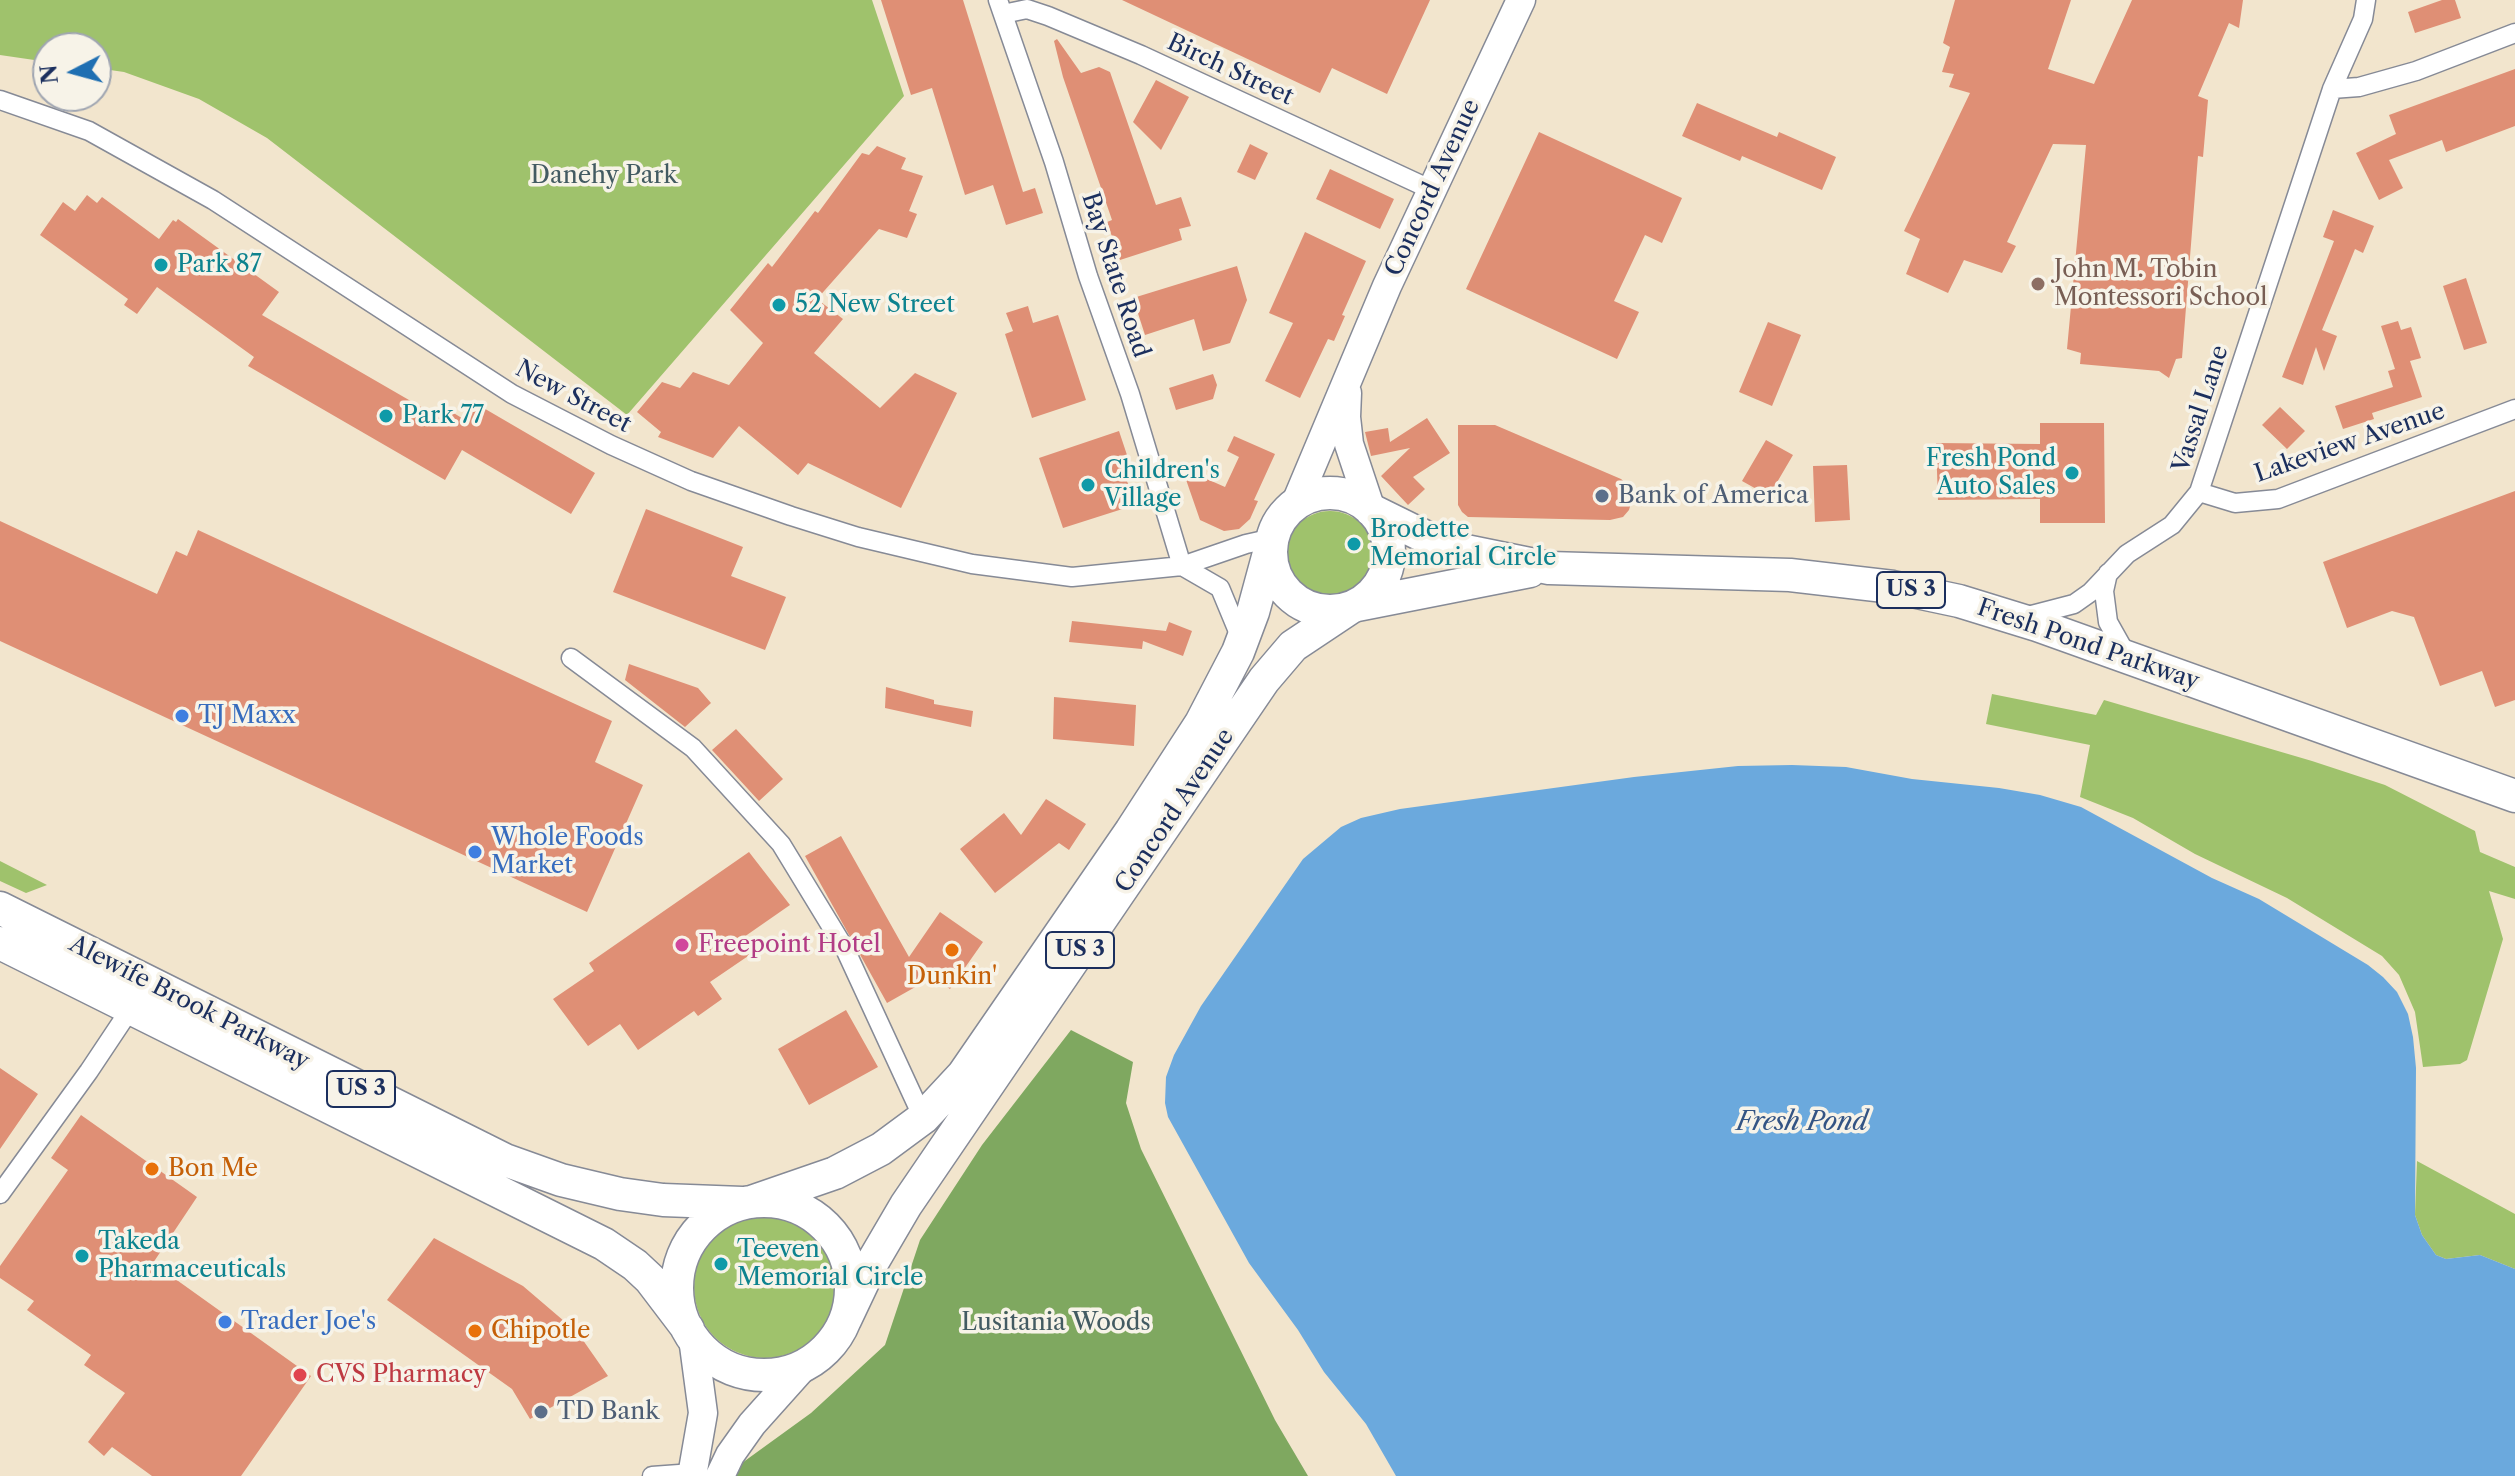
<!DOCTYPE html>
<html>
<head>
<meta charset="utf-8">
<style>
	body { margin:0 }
	#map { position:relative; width:2515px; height:1476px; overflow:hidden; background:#f2e5cd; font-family:"Libre Caslon Text",serif }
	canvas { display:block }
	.north { position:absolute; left:32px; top:32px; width:80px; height:80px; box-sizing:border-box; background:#f7f3e8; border:2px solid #9fa5b1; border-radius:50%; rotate:264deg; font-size:22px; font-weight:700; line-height:32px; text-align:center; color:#1b2f5e }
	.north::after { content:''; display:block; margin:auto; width:28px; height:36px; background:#1f6fb2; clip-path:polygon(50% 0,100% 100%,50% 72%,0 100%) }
</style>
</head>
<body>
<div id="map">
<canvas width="2515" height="1476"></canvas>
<div class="north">N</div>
</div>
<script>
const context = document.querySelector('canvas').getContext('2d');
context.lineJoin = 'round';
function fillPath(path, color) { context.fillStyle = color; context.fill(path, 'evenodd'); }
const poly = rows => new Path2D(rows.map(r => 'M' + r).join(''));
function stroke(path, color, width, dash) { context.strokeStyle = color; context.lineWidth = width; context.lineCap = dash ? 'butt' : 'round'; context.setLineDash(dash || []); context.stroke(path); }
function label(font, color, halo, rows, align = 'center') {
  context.font = font + ' "Libre Caslon Text",serif'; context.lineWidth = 7; context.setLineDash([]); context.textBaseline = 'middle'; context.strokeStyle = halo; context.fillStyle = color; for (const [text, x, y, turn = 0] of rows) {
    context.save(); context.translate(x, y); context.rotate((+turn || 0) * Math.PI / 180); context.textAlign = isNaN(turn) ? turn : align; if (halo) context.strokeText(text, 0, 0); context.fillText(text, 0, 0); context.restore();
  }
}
fillPath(poly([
	[0,0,872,0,904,96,627,415,267,138,199,99,124,72,96,68,96,48,48,48,48,62,0,55],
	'1285 556a45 45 0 1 1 90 0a45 45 0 1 1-90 0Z',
	[1992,694,2096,715,2104,700,2312,761,2385,785,2475,831,2480,852,2515,867,2515,899,2489,891,2503,939,2467,1060,2460,1064,2423,1067,2415,1012,2399,975,2382,956,2287,898,2195,854,2133,818,2080,797,2090,745,1986,724],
	[0,861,47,885,26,893,0,881],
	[2417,1161,2515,1214,2515,1269,2480,1255,2446,1259,2436,1255,2422,1235,2415,1215],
	'694 1287a71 71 0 1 1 142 0a71 71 0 1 1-142 0Z'
]), '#9fc26c');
fillPath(poly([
	[1071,1030,1133,1062,1126,1103,1141,1149,1275,1420,1308,1476,724,1476,811,1413,885,1345,920,1240,982,1145]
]), '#7fa860');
fillPath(poly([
	[1792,765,1846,767,1912,779,1999,788,2040,795,2081,807,2212,878,2259,899,2368,965,2383,977,2397,992,2408,1014,2413,1037,2416,1068,2415,1215,2422,1235,2436,1255,2446,1259,2480,1255,2515,1269,2515,1476,1396,1476,1366,1424,1324,1372,1298,1330,1249,1263,1168,1117,1165,1103,1166,1077,1174,1055,1201,1006,1303,859,1341,827,1361,818,1400,809,1634,777,1738,766]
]), '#6ba9dd');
fillPath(poly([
	[881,0,963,0,1023,192,1035,188,1043,213,1006,225,993,185,965,195,932,88,911,95],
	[1122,0,1430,0,1387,94,1332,68,1320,93],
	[1955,0,2071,0,2048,69,2094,84,2132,0,2243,0,2239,28,2229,23,2198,96,2208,100,2203,157,2198,156,2182,358,2176,359,2169,378,2159,371,2080,364,2081,353,2067,349,2086,145,2053,144,2007,242,2016,246,2002,273,1964,260,1948,293,1906,274,1920,239,1904,231,1970,93,1949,87,1954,74,1942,72,1950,47,1943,43],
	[2442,0,2455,0,2461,18,2415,33,2408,12],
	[1057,39,1081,73,1099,67,1110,72,1156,205,1181,197,1191,226,1179,229,1182,240,1120,260,1107,222,1112,220,1063,77,1054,41],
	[2515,69,2515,126,2446,152,2442,140,2389,160,2403,188,2379,200,2356,153,2396,134,2389,115],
	[1156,80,1189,97,1161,150,1133,122],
	[1697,103,1777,137,1779,132,1836,157,1822,190,1742,156,1740,161,1682,136],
	[1539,132,1682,198,1662,243,1645,235,1614,301,1639,312,1617,359,1466,289],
	[1250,144,1268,153,1255,180,1237,172],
	[877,146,906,158,901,169,923,176,909,211,917,214,907,238,879,229,817,299,843,319,814,353,880,408,915,373,957,393,901,508,808,463,798,475,739,426,713,458,658,437,661,432,637,412,662,382,680,388,693,372,729,385,763,343,730,310,768,263,772,267,815,211,818,213,862,153,869,155],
	[1330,169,1394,199,1380,229,1316,199],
	[87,195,97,203,102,197,159,239,173,220,176,222,178,219,279,292,262,315,447,422,452,412,465,420,475,403,595,473,571,514,462,450,445,480,248,366,254,357,157,287,137,314,124,305,128,299,40,235,63,202,75,211],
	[2333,210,2374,226,2363,253,2355,249,2322,330,2337,336,2324,371,2316,347,2303,385,2282,377,2334,241,2323,237],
	[1305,232,1366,261,1342,315,1345,316,1334,341,1328,339,1300,398,1265,381,1293,323,1269,313],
	[1237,266,1247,300,1230,343,1203,351,1194,319,1145,335,1133,298],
	[2466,278,2487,343,2464,350,2443,286],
	[1028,306,1033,323,1058,315,1086,400,1032,418,1005,334,1013,331,1006,313],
	[2398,321,2401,330,2411,327,2421,358,2410,361,2422,397,2372,413,2374,419,2343,429,2335,406,2393,387,2388,371,2395,369,2381,326],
	[1768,322,1801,335,1772,406,1739,392],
	[1213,374,1217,385,1213,399,1176,410,1169,388],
	[2280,407,2305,431,2287,449,2262,425],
	[1427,418,1450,453,1413,477,1425,489,1408,505,1381,476,1410,448,1371,456,1365,432,1388,428,1390,442],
	[2040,423,2104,423,2105,523,2040,523,2040,499,1938,500,1936,443,2040,444],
	[1458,425,1495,425,1621,479,1628,485,1633,496,1629,510,1623,517,1610,520,1468,517,1462,512,1458,505],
	[1119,431,1130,464,1122,466,1135,505,1063,528,1039,458],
	[1234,436,1275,454,1254,500,1258,501,1250,519,1239,529,1224,531,1200,520,1182,468,1225,487,1239,457,1227,451],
	[1766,440,1793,455,1769,496,1742,481],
	[1847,465,1850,520,1815,522,1813,466],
	[2515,491,2515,700,2495,707,2482,671,2440,686,2414,617,2392,611,2347,628,2323,562],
	[646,509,743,547,731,576,786,597,765,650,613,592],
	[0,521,157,594,176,551,187,556,198,530,612,721,595,762,643,785,587,912,0,641],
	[1072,621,1166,631,1169,622,1192,631,1183,656,1143,641,1142,649,1069,642],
	[629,664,698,688,711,703,685,727,625,680],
	[886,687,934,700,934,704,973,711,971,727,885,708],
	[1054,697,1136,705,1134,746,1053,739],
	[736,729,783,779,759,801,712,750],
	[1046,799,1086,824,1069,850,1059,843,995,893,960,849,1004,813,1021,835],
	[841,836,909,957,940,912,983,942,950,989,933,977,887,1003,805,856],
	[749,852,790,905,744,937,754,952,710,982,722,999,698,1016,694,1011,638,1050,620,1024,588,1046,553,999,594,971,589,963],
	[846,1010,878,1067,809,1105,778,1049],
	[0,1068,38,1094,0,1149],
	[81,1115,197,1197,153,1263,311,1376,241,1476,152,1476,112,1447,104,1456,88,1442,125,1393,84,1365,91,1355,27,1310,34,1301,0,1278,0,1266,68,1170,51,1158],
	[434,1238,523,1286,578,1333,608,1376,530,1419,512,1389,387,1300]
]), '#df8f75');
const street = poly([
	[998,0,1054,162,1088,276,1130,394,1182,566],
	[1003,14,1027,9,1048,16,1141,55,1432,190],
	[2332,89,2359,87,2416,71,2515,33],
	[0,100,89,131,213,200,512,394,611,445,691,481,791,516,858,537,972,564,1072,577,1182,566,1246,544,1273,538],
	[2199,492,2235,503,2278,499,2515,409],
	[1182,566,1220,588,1242,641],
	[2108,573,2104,591,2108,622,2126,654],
	[2024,617,2074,604,2091,592,2127,554,2172,525,2199,492,2332,89,2363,19,2366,0],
	[571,658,693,748,781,844,845,949,923,1118],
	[0,1194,89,1071,131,1008],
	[652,1476,693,1473]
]);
const primary = poly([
	[1347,393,1346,417,1349,444,1371,510],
	[1295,505,1387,286,1521,0],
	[692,1476,703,1413,693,1338],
	[720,1476,730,1455,752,1424,803,1367]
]);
const highway = poly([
	'1271 552a59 59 0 1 1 118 0a59 59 0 1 1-118 0Z',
	[1371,510,1446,547,1549,568,1790,575,1893,587,1959,601,2037,625,2515,796],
	[1357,605,1530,571],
	[0,908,505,1160,561,1180,620,1194,663,1200,742,1203],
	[0,943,604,1244,635,1265,650,1279,688,1329],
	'677 1288a87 87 0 1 1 174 0a87 87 0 1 1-174 0Z',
	[751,1202,835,1173,881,1149,923,1118,963,1075,1131,831,1201,723,1238,652,1253,612,1272,542],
	[845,1320,872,1263,906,1205,1264,680,1293,646,1350,608]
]);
stroke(street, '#868a96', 21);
stroke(primary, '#868a96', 31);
stroke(highway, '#868a96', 35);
stroke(street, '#fff', 18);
stroke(primary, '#fff', 28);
stroke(highway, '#fff', 32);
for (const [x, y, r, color] of [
	[161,265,8,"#0f9aa8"],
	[2038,284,8,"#8d6e63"],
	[779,305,8,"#0f9aa8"],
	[386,416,8,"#0f9aa8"],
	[2072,473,8,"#0f9aa8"],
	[1088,485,8,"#0f9aa8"],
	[1602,496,8,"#5c6f8a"],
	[1354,544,8,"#0f9aa8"],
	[182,716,8,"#3f7fe0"],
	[475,852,8,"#3f7fe0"],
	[682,945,8,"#d1479c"],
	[952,950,8,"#e8710a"],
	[152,1169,8,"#e8710a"],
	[82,1256,8,"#0f9aa8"],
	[721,1264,8,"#0f9aa8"],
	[225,1322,8,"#3f7fe0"],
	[475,1331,8,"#e8710a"],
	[300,1375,8,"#e0444e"],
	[541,1412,8,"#5c6f8a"]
]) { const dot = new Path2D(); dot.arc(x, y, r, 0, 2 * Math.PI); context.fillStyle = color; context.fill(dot); stroke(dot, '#f7f3e8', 3); }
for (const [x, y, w] of [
	[1911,590,68],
	[1080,950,68],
	[361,1089,68]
]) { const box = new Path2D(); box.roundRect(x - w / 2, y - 18, w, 36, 6); context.fillStyle = '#f7f3e8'; context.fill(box); stroke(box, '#1b2f5e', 2); }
label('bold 22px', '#1b2f5e', null, [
	["US 3",1911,590],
	["US 3",1080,950],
	["US 3",361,1089]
]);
label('24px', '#1b2f5e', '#f7f3e8', [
	["Birch Street",1230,70,25],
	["Concord Avenue",1433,188,-65],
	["Bay State Road",1115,275,72],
	["New Street",573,397,28],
	["Vassal Lane",2201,409,-72],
	["Lakeview Avenue",2350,443,-19],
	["Fresh Pond Parkway",2088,645,19],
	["Concord Avenue",1175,811,-56],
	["Alewife Brook Parkway",189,1003,27]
]);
label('24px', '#435b62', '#f7f3e8', [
	["Danehy Park",604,176],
	["Lusitania Woods",1056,1323]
]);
label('24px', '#0d838f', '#f7f3e8', [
	["Park 87",177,265],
	["52 New Street",795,305],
	["Park 77",402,416],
	["Fresh Pond",2056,459,"right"],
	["Auto Sales",2056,487,"right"],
	["Children's",1104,471],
	["Village",1104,499],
	["Brodette",1370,530],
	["Memorial Circle",1370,558],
	["Takeda",98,1242],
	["Pharmaceuticals",98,1270],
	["Teeven",737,1250],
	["Memorial Circle",737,1278]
], 'left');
label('24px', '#785e54', '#f7f3e8', [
	["John M. Tobin",2054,270],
	["Montessori School",2054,298]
], 'left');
label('24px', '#4e5e75', '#f7f3e8', [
	["Bank of America",1618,496],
	["TD Bank",557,1412]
], 'left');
label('24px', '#366cbe', '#f7f3e8', [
	["TJ Maxx",198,716],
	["Whole Foods",491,838],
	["Market",491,866],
	["Trader Joe's",241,1322]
], 'left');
label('24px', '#b23c85', '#f7f3e8', [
	["Freepoint Hotel",698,945]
], 'left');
label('24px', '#c56008', '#f7f3e8', [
	["Dunkin'",952,977,"center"],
	["Bon Me",168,1169],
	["Chipotle",491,1331]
], 'left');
label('24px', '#be3a42', '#f7f3e8', [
	["CVS Pharmacy",316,1375]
], 'left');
label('italic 26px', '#335484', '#f7f3e8', [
	["Fresh Pond",1802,1122]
]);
</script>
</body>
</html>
